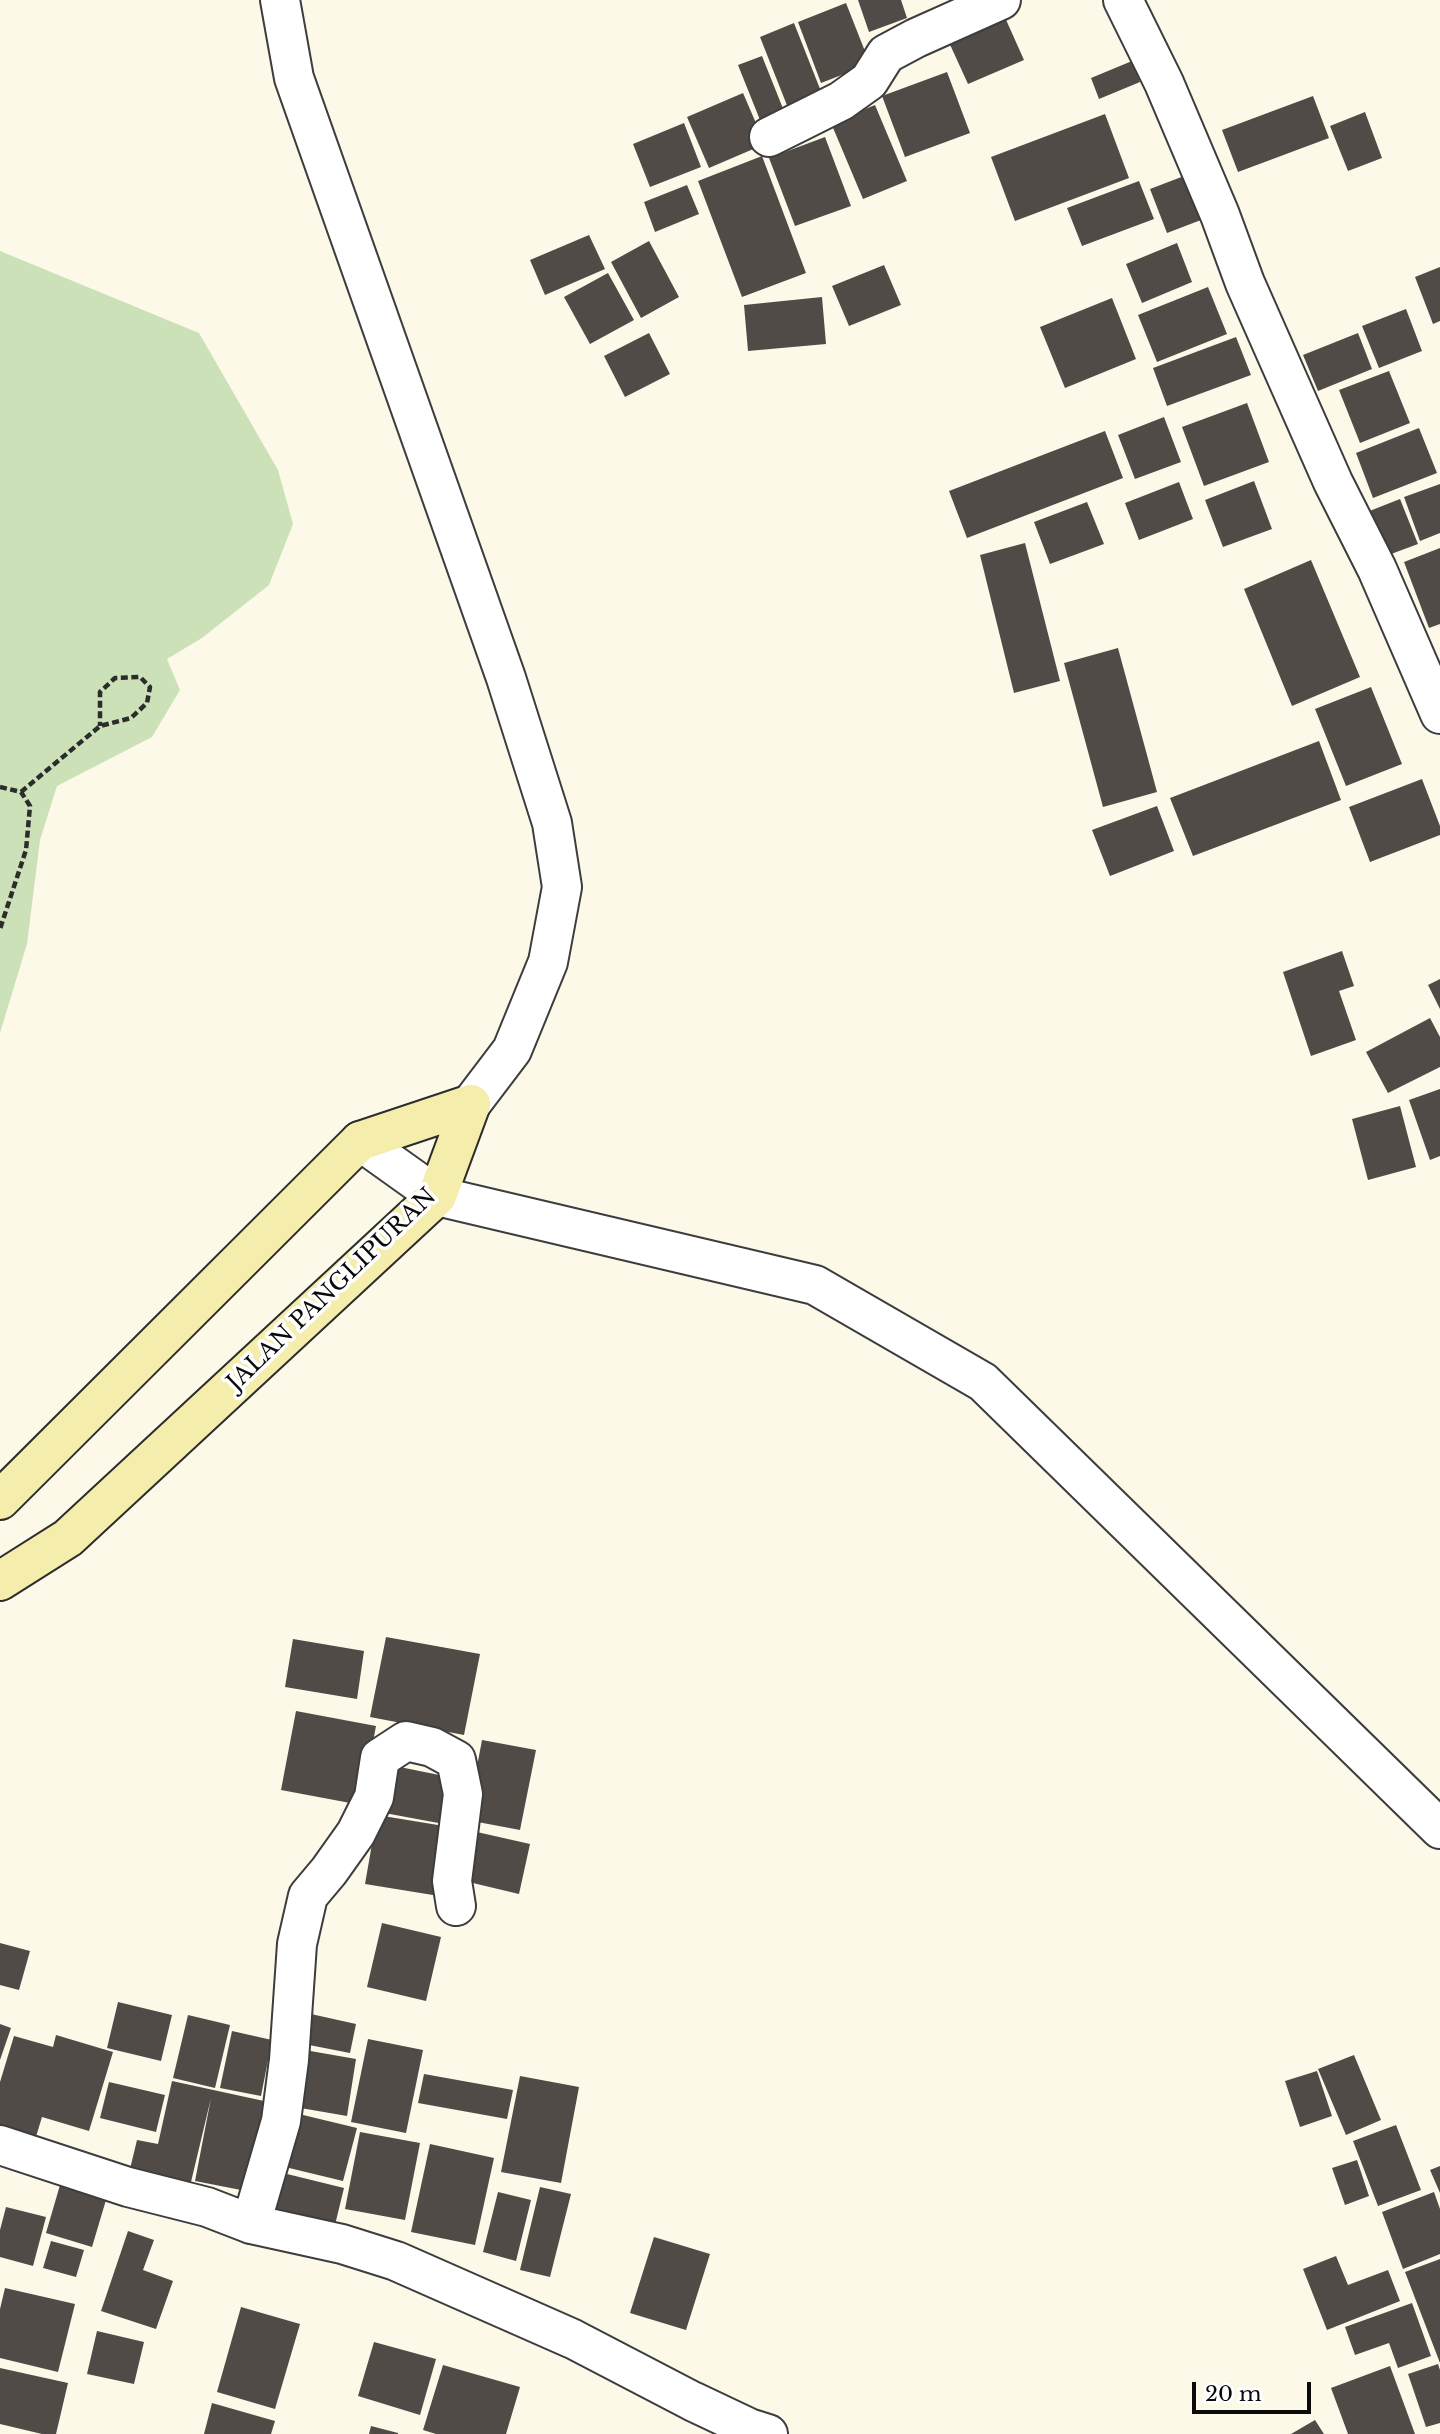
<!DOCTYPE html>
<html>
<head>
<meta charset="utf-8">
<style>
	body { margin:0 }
	#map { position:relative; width:1440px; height:2434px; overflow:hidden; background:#fcf9e9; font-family:"Libre Baskerville",serif }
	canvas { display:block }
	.scale { position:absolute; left:1192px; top:2382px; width:119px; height:32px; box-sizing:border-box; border:4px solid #0a0a0a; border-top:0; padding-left:9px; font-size:21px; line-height:24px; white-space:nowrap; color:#0a0a0a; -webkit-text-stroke:5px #fff; paint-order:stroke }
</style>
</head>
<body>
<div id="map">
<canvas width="1440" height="2434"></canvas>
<div class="scale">20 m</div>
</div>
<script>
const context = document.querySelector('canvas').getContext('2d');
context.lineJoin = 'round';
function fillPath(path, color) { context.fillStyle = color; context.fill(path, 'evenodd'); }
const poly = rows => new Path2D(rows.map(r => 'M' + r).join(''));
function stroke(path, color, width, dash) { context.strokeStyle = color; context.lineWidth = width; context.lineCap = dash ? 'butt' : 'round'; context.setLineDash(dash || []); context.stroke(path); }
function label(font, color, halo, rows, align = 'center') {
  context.font = font + ' "Libre Baskerville",serif'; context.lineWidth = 7; context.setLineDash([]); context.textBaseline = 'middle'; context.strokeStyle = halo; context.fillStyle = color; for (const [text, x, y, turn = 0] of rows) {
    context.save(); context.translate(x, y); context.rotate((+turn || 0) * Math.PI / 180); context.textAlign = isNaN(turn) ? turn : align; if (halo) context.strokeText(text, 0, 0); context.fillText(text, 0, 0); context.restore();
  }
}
fillPath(poly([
	[0,251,199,333,278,470,293,524,269,585,202,638,167,659,180,690,152,737,57,786,40,840,27,944,0,1033]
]), '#cde1b8');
fillPath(poly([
	[858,0,901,0,907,18,869,32],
	[846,3,870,64,821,83,798,22],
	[1003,13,1024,60,968,84,947,38],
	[794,23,824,99,790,113,760,37],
	[762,56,786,116,762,125,738,65],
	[1132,61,1140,82,1099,99,1091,78],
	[947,72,970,133,905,157,882,96],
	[743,93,765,144,709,168,687,117],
	[1313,96,1329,138,1238,172,1222,130],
	[875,105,907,181,863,199,831,123],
	[1365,112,1382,158,1348,171,1330,126],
	[1105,114,1129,178,1015,221,991,157],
	[684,123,701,167,650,187,633,144],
	[825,137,851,206,795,226,769,158],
	[762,156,806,273,742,297,698,181],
	[1184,176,1201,220,1167,233,1150,189],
	[1139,181,1154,219,1082,246,1067,208],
	[687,185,699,214,655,232,644,202],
	[589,235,605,269,545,295,530,260],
	[649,241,679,297,641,318,611,262],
	[1177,243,1192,282,1142,303,1126,264],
	[884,265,901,305,849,326,832,286],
	[1440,267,1440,321,1433,324,1415,277],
	[608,273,634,320,590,344,564,297],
	[1208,287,1227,334,1157,362,1138,315],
	[822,297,826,344,748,351,744,305],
	[1112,298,1136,359,1065,388,1040,327],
	[1406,309,1422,351,1379,368,1362,326],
	[649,333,670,374,625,397,604,356],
	[1358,333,1372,369,1318,391,1303,355],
	[1236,337,1251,375,1167,406,1153,368],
	[1389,371,1410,423,1360,443,1339,390],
	[1247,403,1269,462,1204,486,1182,427],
	[1164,417,1181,462,1135,479,1118,435],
	[1419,428,1437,473,1373,498,1356,453],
	[1105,431,1123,478,967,538,949,491],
	[1254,481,1272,529,1223,547,1205,500],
	[1179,482,1193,519,1139,540,1125,503],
	[1440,484,1440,533,1420,541,1404,497],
	[1400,499,1418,544,1383,557,1367,512],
	[1087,502,1104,544,1050,564,1034,522],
	[1025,543,1060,681,1014,693,980,555],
	[1440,548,1440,624,1429,628,1404,562],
	[1311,560,1360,677,1292,706,1244,589],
	[1118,648,1157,792,1103,807,1064,663],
	[1371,687,1402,764,1346,786,1315,709],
	[1319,741,1341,800,1193,856,1170,798],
	[1422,779,1440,826,1440,835,1370,862,1349,807],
	[1157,806,1174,851,1110,876,1092,830],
	[1342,951,1354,986,1339,991,1356,1040,1311,1056,1283,972],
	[1440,979,1440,1009,1428,985],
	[1430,1018,1440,1037,1440,1067,1388,1093,1366,1052],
	[1440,1089,1440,1156,1430,1160,1409,1100],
	[1400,1106,1416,1167,1368,1180,1352,1119],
	[386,1637,480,1654,464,1735,370,1717],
	[293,1639,364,1651,357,1699,285,1687],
	[296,1711,376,1726,361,1805,281,1790],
	[482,1740,536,1750,520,1830,467,1820],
	[390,1765,454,1778,444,1824,379,1812],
	[377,1815,450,1827,439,1896,365,1884],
	[468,1830,530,1844,519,1894,456,1879],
	[382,1923,441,1937,426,2001,367,1987],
	[0,1943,30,1951,19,1990,0,1985],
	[118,2002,172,2015,161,2061,107,2048],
	[311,2014,356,2024,350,2053,304,2044],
	[188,2015,230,2025,215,2088,173,2078],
	[0,2024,11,2028,0,2060],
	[232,2031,272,2040,261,2096,220,2088],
	[56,2035,113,2052,89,2131,42,2117,35,2140,0,2129,0,2082,14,2036,53,2047],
	[368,2039,423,2050,406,2133,351,2122],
	[299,2049,356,2059,347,2116,289,2106],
	[1354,2055,1381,2120,1346,2135,1318,2069],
	[1317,2071,1332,2116,1300,2127,1285,2081],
	[424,2074,513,2090,507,2119,418,2103],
	[520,2076,579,2087,561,2183,501,2172],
	[172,2081,264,2101,246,2191,195,2181,211,2098,191,2182,130,2169,137,2140,158,2144],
	[109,2082,165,2095,156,2132,100,2118],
	[299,2114,357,2128,343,2181,285,2167],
	[1396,2125,1421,2190,1378,2206,1353,2141],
	[360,2132,420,2143,405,2220,345,2209],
	[430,2144,494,2158,475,2245,411,2232],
	[1357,2160,1369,2196,1345,2205,1332,2168],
	[1440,2166,1440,2193,1430,2170],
	[283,2173,344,2188,334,2229,273,2214],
	[60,2185,106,2200,92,2247,46,2233],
	[540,2187,571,2194,550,2277,520,2270],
	[498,2192,531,2200,516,2261,483,2252],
	[1434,2192,1440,2209,1440,2254,1403,2269,1382,2212],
	[6,2207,46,2217,33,2266,0,2257,0,2230],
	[128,2231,154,2240,143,2270,173,2281,156,2329,101,2311],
	[654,2237,710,2254,686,2330,630,2313],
	[51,2241,84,2250,76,2277,43,2268],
	[1336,2256,1348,2285,1388,2270,1400,2301,1327,2330,1303,2269],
	[1440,2259,1440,2363,1405,2272],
	[5,2288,75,2304,58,2372,0,2358,0,2309],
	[1412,2303,1431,2356,1398,2368,1389,2343,1355,2355,1345,2327],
	[241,2307,300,2324,275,2409,217,2392],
	[97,2331,144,2342,134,2384,87,2374],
	[374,2342,436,2359,420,2415,358,2396],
	[1438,2364,1440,2370,1440,2423,1426,2427,1408,2374],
	[443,2365,520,2387,506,2434,436,2434,423,2430],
	[1390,2366,1415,2434,1348,2434,1331,2388],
	[0,2368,68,2383,56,2434,42,2434,0,2424],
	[212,2403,275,2421,271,2434,204,2434],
	[1315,2420,1324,2434,1291,2434],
	[371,2426,398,2433,398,2434,369,2434]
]), '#514b48');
const street = poly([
	[280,0,294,78,506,678,552,823,562,887,548,962,512,1050,471,1104],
	[1123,0,1164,83,1220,215,1245,283,1333,482,1377,569,1440,714],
	[769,137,841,101,869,81,886,54,916,38,1001,0],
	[360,1141,437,1196,815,1285,983,1382,1440,1829],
	[0,2145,128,2187,207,2207,251,2224,342,2244,396,2261,573,2339,692,2401,749,2428,768,2434],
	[251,2224,281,2121,289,2060,297,1944,308,1896,329,1871,356,1833,374,1797,380,1758,406,1741,432,1747,456,1760,463,1794,452,1881,456,1906]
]);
const secondary = poly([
	[0,1500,360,1141,471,1104],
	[0,1581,68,1538,437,1196,471,1104]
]);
stroke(street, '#3d3d3d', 42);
stroke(secondary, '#2c2c2c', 42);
stroke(poly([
	[0,787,21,792,30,806,26,850,0,929],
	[21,792,100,726,131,718,147,703,150,687,140,677,115,678,100,692,100,726]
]), '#2c2c2c', 4.5, [7, 3.5]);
stroke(street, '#fff', 38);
stroke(secondary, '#f4edac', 38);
label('23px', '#0a0a0a', '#fff', [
	["JALAN PANGLIPURAN",332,1290,-44]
]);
</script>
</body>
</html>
